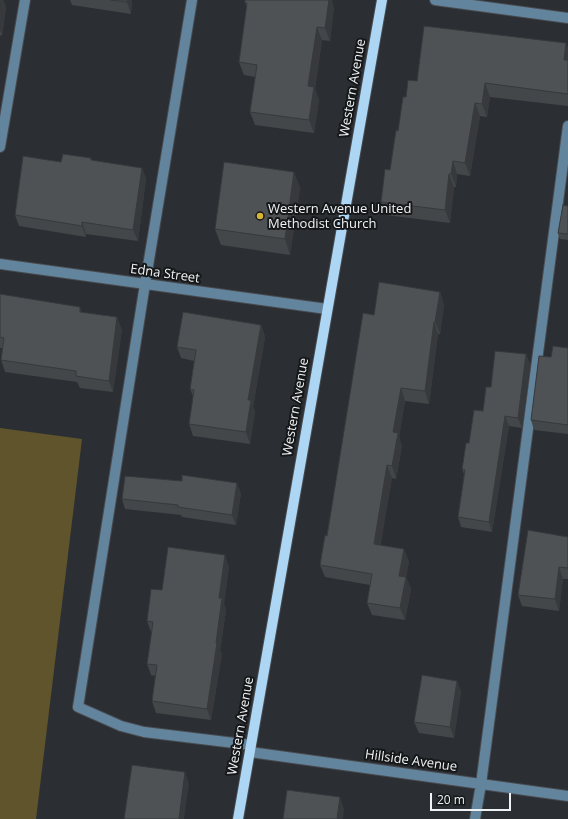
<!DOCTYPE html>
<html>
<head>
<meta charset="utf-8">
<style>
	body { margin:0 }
	#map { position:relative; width:568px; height:819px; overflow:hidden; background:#2b2f33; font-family:"Open Sans",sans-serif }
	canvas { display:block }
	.scale { position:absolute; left:430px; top:793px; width:81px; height:18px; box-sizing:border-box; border:2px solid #f0f3f5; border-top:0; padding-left:5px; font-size:12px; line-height:14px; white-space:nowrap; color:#f0f3f5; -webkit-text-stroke:3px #151719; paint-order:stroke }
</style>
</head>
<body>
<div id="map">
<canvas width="568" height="819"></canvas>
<div class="scale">20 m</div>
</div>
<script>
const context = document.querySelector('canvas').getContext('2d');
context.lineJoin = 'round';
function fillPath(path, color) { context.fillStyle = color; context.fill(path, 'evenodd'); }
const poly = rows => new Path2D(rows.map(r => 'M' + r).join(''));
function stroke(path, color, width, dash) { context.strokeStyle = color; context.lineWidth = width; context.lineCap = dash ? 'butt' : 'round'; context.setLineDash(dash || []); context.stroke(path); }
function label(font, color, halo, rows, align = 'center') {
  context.font = font + ' "Open Sans",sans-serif'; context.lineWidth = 4; context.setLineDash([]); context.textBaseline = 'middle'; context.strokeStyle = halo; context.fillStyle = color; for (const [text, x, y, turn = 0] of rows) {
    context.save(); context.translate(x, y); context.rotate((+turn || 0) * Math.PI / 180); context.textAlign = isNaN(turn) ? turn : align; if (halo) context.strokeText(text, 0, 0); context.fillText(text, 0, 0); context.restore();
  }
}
fillPath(poly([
	[0,428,82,439,36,819,0,819]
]), '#60542d');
const minor = poly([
	[192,0,145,284,78,707,121,726,144,732,251,745],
	[435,0,568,18],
	[0,147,25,0],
	[0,264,327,309],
	[250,752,568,796],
	[475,819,481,784,568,126]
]);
const major = poly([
	[238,819,382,0]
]);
stroke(minor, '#474a4e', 12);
stroke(major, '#474a4e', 12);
stroke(minor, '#63849d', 10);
stroke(major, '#add6f4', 10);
fillPath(poly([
	[0,0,3,0,6,7,2,36,0,35],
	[70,0,132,0,131,14,72,5],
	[245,3,334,7,330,41,322,40,315,89,319,100,314,133,255,125,250,112,255,77,244,75,239,62,247,8],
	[566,43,568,48,568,106,490,97,487,117,480,116,470,176,457,174,456,187,454,187,450,223,386,215,381,202,390,170,398,131,406,97,417,81],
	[91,158,92,161,142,168,146,179,138,241,86,234,86,237,19,226,15,215,61,162],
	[294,172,300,188,290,255,221,245,215,229],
	[568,206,568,240,560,239,558,233],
	[440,292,444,305,440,334,438,334,429,404,405,401,399,437,402,446,396,479,392,478,380,545,409,561,406,577,411,589,405,620,372,615,367,603,370,585,325,577,320,565,374,315],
	[0,294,82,312,122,329,113,392,80,388,77,382,5,372,1,360,2,348,0,348],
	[261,325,265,337,253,407,255,411,250,444,193,436,189,424,193,396,190,389,194,361,181,358,177,347],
	[568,348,568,434,534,430,531,420,551,357],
	[526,354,530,364,522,428,509,426,492,532,461,527,458,517,464,474,462,469,469,443,483,411,491,387],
	[241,493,236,525,182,517,181,515,125,509,122,499],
	[568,537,568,579,563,579,559,611,522,606,518,595],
	[229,566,224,604,226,610,220,651,222,654,211,720,156,713,152,701,155,676,151,675,147,664,152,632,151,632,147,621,162,590],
	[457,681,461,692,454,738,419,733,414,722]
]), '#434749');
fillPath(poly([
	[1,0,3,0,6,7,2,36,0,30,0,10],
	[127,0,132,0,131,14,127,2],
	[329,0,332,0,334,7,330,41,325,28],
	[317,27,322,40,315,89,319,100,314,133,309,120,308,86],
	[566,43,568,48,568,70,564,60],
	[485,83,490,97,487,117,482,104],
	[475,103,480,116,470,176,465,163],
	[453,161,457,174,456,187,451,174],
	[142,168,146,179,138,241,133,230],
	[294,172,300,188,290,255,285,239],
	[449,174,454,187,450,223,445,210],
	[82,222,86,234,86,237,82,226],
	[440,292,444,305,440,334,435,322],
	[80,307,84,318,80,312],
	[117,317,122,329,113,392,109,381],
	[434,322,438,334,429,404,425,391],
	[261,325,265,337,253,407,255,411,250,444,246,432,248,400],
	[526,354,530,364,522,428,518,418],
	[401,388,405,401,399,437,402,446,396,479,392,466,393,432],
	[505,416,509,426,492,532,489,522],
	[387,465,392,478,379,556,374,544],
	[237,483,241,493,236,525,232,515],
	[404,549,409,561,404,588,399,576],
	[225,555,229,566,224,604,226,610,220,651,222,654,211,720,207,709,216,643,219,598],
	[559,567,563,579,559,611,555,599],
	[406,577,411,589,405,620,400,608],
	[457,681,461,692,454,738,450,727],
	[185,772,189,784,184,819,179,819],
	[340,797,344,809,343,819,337,819]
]), '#37393c');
const building = poly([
	[0,0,1,0,0,10,0,0],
	[111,0,127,0,127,2,111,0],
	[245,0,329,0,325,28,317,27,308,86,314,87,309,120,250,112,257,65,239,62,247,3,245,3,245,0],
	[424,26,566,43,564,60,568,60,568,94,485,83,482,104,475,103,465,163,453,161,451,174,449,174,445,210,381,202,385,169,390,170,396,130,398,131,403,97,406,97,408,80,417,81,424,26],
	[63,154,91,158,91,160,142,168,133,230,82,222,82,226,15,215,23,156,61,162,63,154],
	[224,162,294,172,285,239,215,229,224,162],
	[563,205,568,206,568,234,558,233,563,205],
	[379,282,440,292,435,322,434,322,425,391,401,388,393,432,398,433,392,466,387,465,374,544,404,549,399,576,406,577,400,608,367,603,372,574,320,565,325,535,327,536,363,313,374,315,379,282],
	[0,294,80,307,80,312,117,317,109,381,76,376,76,371,1,360,4,338,0,337,0,294],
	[183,312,261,325,248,400,251,400,246,432,189,424,194,390,190,389,196,350,177,347,183,312],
	[553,346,568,348,568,425,531,420,539,356,551,357,553,346],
	[495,351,526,354,518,418,505,416,489,522,458,517,465,470,462,469,466,443,469,443,474,410,483,411,486,387,491,387,495,351],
	[182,475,237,483,232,515,178,507,178,505,122,499,125,476,182,481,182,475],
	[528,530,568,537,568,568,559,567,555,599,518,595,528,530],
	[168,547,225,555,219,598,222,598,216,643,217,643,207,709,152,701,157,665,147,664,153,622,147,621,151,589,162,590,168,547],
	[422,675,457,681,450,727,414,722,422,675],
	[132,765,185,772,179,819,124,819,132,765],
	[287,790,340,797,337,819,283,819,287,790]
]);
fillPath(building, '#4e5255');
stroke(building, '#37393c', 1);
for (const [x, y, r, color] of [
	[260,216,4,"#d7b434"]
]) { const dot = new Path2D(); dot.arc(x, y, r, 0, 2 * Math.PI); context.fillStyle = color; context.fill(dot); stroke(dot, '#151719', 1.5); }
label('13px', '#f0f3f5', '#151719', [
	["Western Avenue",353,88,-80],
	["Edna Street",165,274,8],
	["Western Avenue",296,407,-80],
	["Western Avenue",241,726,-80],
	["Hillside Avenue",411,761,8]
]);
label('13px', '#f0f3f5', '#151719', [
	["Western Avenue United",268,209],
	["Methodist Church",268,224]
], 'left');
</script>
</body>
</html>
